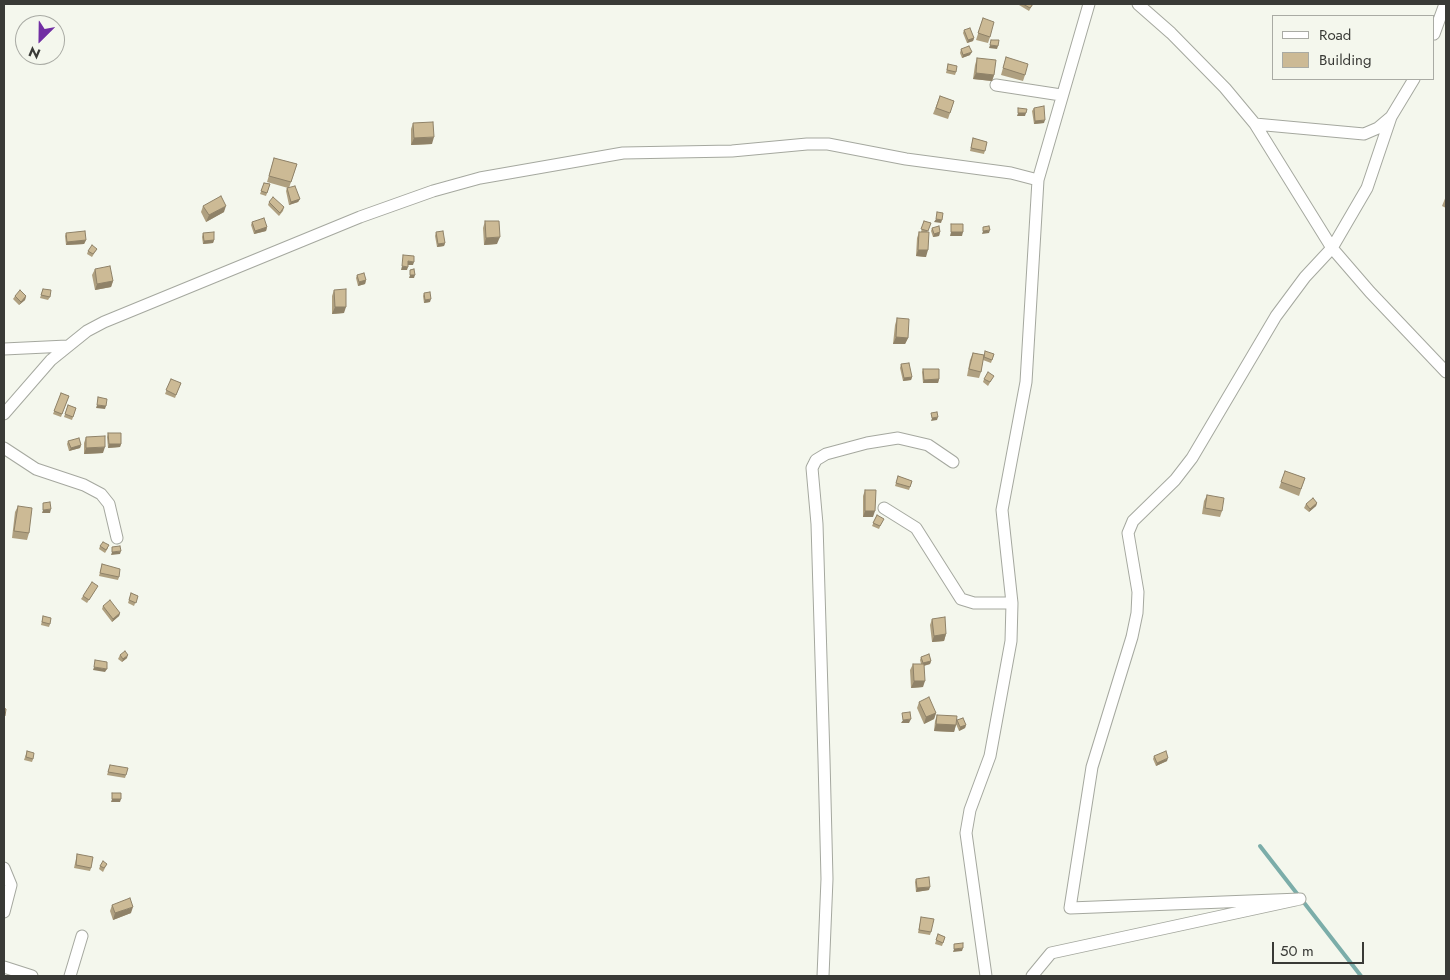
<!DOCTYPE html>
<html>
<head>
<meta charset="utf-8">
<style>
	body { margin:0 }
	#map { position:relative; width:1450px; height:980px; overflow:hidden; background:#f4f7ed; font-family:Jost,sans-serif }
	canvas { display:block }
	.frame { position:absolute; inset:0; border:5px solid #393a36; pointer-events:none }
	.legend { position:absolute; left:1272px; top:15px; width:162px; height:65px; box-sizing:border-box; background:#f4f7ed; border:1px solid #a9aba4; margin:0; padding:6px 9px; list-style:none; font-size:15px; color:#393a36 }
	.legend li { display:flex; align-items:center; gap:10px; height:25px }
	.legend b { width:25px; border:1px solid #a9aba4 }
	.north { position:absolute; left:15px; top:15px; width:50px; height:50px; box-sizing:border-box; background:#f4f7ed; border:1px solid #a9aba4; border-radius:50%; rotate:203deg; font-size:14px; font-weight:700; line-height:20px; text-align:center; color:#393a36 }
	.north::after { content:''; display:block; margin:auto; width:18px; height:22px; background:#712ea3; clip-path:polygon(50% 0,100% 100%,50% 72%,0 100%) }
	.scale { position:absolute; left:1272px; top:942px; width:92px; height:22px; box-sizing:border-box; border:2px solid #393a36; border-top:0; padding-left:6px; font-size:15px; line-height:18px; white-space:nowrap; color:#393a36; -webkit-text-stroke:4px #f4f7ed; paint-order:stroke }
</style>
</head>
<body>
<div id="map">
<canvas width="1450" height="980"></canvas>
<div class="frame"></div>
<ul class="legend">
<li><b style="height:6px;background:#fff"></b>Road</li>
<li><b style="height:14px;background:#ccba95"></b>Building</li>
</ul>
<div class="north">N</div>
<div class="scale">50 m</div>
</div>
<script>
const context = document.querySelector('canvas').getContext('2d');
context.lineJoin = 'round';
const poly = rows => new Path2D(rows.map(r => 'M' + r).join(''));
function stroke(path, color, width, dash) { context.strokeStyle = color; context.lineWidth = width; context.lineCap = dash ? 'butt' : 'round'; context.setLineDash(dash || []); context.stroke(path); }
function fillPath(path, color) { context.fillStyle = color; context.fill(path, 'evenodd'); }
stroke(poly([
	[1260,846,1361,976]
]), '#7bada9', 4);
const minor = poly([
	[1138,4,1171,33,1225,88,1255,124,1332,248,1370,292,1446,372],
	[1434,34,1445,4],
	[996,85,1061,95],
	[1255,124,1364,134,1378,128,1391,117,1414,79],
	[4,349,67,346],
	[4,414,51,360,87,331,104,322,360,217,433,191,480,178,623,153,732,151,807,144,828,144,906,159,1011,173,1038,180],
	[4,448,36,469,84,485,101,494,109,504,117,538],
	[884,508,916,528,961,599,974,603,1012,603],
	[4,868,11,885,4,912],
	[4,967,32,976],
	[70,976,82,936],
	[823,976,827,879,824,759,817,524,812,468,816,460,826,454,867,443,898,438,928,445,953,462],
	[986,976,966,833,970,810,990,756,1011,641,1012,603,1002,510,1026,382,1038,180,1089,4],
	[1032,976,1051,953,1300,899,1070,908,1092,767,1132,637,1137,613,1138,592,1128,533,1133,521,1175,480,1192,458,1276,316,1305,277,1332,248,1367,188,1391,117]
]);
stroke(minor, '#a5a89f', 13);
stroke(minor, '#fff', 11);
fillPath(poly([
	[1019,4,1033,4,1029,11,1019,5],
	[983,18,990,37,988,43,976,40],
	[964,30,974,38,973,41,967,43,963,33],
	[961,49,970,55,962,58,960,53],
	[1006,57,1025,75,1023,81,1001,75],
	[977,58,994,75,992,81,973,79,975,65],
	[948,64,956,72,955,75,946,73],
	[940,96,954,101,948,119,933,114],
	[1034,108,1044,123,1034,124,1032,111],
	[413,123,432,144,411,145,411,129],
	[973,138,987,142,984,154,970,151],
	[274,158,297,164,289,188,300,199,298,202,289,205,286,191,287,188,288,188,267,182],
	[264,183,270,184,266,196,260,194],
	[1446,196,1446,208,1442,206],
	[269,202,284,207,283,211,279,216,268,205],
	[203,206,224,212,206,222,201,212],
	[485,221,497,244,484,245,483,228],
	[924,221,931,223,927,232,926,257,916,256,917,238,919,232,921,232],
	[252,222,267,227,266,231,254,234,251,225],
	[932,228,940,232,939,236,933,237,931,231],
	[436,232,445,243,444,246,437,247,435,236],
	[66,233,86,240,84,244,66,245,65,236],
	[203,233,214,240,213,243,203,244,202,237],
	[97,249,92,257,87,254,88,251],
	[95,269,113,281,111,287,95,290,92,275],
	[357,275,366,280,365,284,358,286,356,278],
	[43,289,50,297,48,300,40,298],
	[334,290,344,313,332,314,332,296],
	[424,293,430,302,424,303,423,296],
	[15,296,26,296,25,300,19,305,13,299],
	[897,318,908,338,905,344,893,344,895,325],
	[973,353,984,355,994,354,991,363,983,360,981,372,979,378,967,376,970,360],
	[901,364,912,377,911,380,903,381,900,368],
	[923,369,939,379,938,383,923,383,922,372],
	[171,379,181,383,175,398,165,394],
	[984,379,992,379,988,386,983,382],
	[61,393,69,396,61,417,53,414],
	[68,405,76,408,72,420,64,417],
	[108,433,121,444,120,447,108,448,107,437],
	[86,437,103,453,84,454,84,443],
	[68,441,81,445,80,448,69,451,67,444],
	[1285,471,1305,478,1299,496,1279,488],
	[898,476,912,481,909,490,895,486],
	[865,490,873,517,863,517,863,496],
	[1207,495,1222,511,1220,517,1202,514,1204,501],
	[1317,503,1316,506,1309,512,1304,508,1306,504],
	[18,506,29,533,27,540,12,538,15,512],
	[877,515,882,522,879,529,872,526],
	[100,546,108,548,105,553,99,549],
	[102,564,119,577,118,580,99,576],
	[96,589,87,603,81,599,83,596],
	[131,593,138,596,134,606,128,603],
	[103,606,120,613,119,616,112,622,102,609],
	[43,616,50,624,49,627,41,625],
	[932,619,946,634,944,641,932,642,930,625],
	[120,655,127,658,122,662,118,659],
	[921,657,931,661,930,664,924,666,923,687,911,688,910,670,913,664,921,664,920,660],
	[919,702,936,713,934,719,924,724,917,708],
	[937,715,956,723,957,720,966,725,965,728,959,731,956,724,954,732,934,731,935,721],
	[27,751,33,759,32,762,24,760],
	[1154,756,1167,761,1156,766,1153,759],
	[110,765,126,775,125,778,107,775],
	[77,854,91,868,90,871,74,868],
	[107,864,103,872,99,869,100,866],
	[916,879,929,890,916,892,915,882],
	[112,905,131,913,113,920,110,911],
	[921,917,931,932,930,935,918,933],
	[938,934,945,937,942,946,935,944]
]), '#afa080');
fillPath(poly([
	[974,38,973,41,967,43,968,40],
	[990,45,998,46,997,49,989,48],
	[972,52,970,55,962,58,963,55],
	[976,73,994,75,992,81,973,79],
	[1018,113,1026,113,1025,116,1017,116],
	[1045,120,1044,123,1034,124,1035,121],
	[434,137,432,144,411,145,414,138],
	[300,199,298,202,289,205,291,202],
	[226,206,224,212,206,222,209,215],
	[936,219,942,220,941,223,934,222],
	[267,227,266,231,254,234,255,231],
	[990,230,989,233,982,234,983,231],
	[940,232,939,236,933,237,934,234],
	[951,232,963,232,962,236,950,236],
	[500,237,497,244,484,245,486,238],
	[86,240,84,244,66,245,67,242],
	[214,240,213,243,203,244,204,241],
	[445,243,444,246,437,247,438,244],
	[918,250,928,250,926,257,916,256],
	[408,261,414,262,413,265,407,265],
	[402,266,408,267,407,270,401,270],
	[410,275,415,275,414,278,409,278],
	[366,280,365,284,358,286,359,282],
	[113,281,111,287,95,290,97,284],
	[26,296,25,300,19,305,21,302],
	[431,299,430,302,424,303,425,300],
	[335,307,346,307,344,313,332,314],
	[896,337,908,338,905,344,893,344],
	[912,377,911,380,903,381,904,378],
	[939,379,938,383,923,383,924,380],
	[97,405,106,406,105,409,96,408],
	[938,417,937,420,931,421,932,418],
	[109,444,121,444,120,447,108,448],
	[81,445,80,448,69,451,71,448],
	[105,447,103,453,84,454,86,448],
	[1317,503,1316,506,1309,512,1310,509],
	[51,509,50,513,42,513,43,510],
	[865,511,875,511,873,517,863,517],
	[121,551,120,554,111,555,112,552],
	[120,613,119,616,112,622,113,619],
	[946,634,944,641,932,642,934,636],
	[128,655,127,658,122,662,123,659],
	[931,661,930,664,922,666,923,663],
	[94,667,107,669,105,672,93,670],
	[914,681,925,681,923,687,911,688],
	[936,713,934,719,924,724,926,717],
	[911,719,909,723,901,723,903,720],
	[936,724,956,725,954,732,934,731],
	[966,725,965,728,959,731,960,727],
	[1168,758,1167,761,1156,766,1157,763],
	[112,799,121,799,120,802,111,802],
	[930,887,929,890,916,892,917,888],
	[133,907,131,913,113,920,115,913],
	[963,948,962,951,953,952,954,949]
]), '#8f8268');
const building = poly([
	[1023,4,1033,4,1030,8,1023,4],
	[983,18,994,22,990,37,978,33,983,18],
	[970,28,974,38,968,40,964,30,970,28],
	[991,40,999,40,998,46,990,45,991,40],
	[969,46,972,52,963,55,961,49,969,46],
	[1006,57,1028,64,1025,75,1003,68,1006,57],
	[977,58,996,60,994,75,976,73,977,58],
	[948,64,957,66,956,72,947,70,948,64],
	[940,96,954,101,950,113,936,108,940,96],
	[1044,106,1045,120,1035,121,1034,108,1044,106],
	[1018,108,1027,109,1026,113,1018,113,1018,108],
	[433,122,434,137,414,138,413,123,433,122],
	[973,138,987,142,985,151,971,148,973,138],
	[274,158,297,164,291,182,269,176,274,158],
	[264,183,270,184,267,193,261,191,264,183],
	[295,186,300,199,291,202,287,188,295,186],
	[221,196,226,206,209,215,203,206,221,196],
	[273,197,284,207,280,213,269,202,273,197],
	[937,212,943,213,942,220,936,219,937,212],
	[264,218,267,227,255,231,252,222,264,218],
	[485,221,499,221,500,237,486,238,485,221],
	[924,221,931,223,928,231,921,229,924,221],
	[951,224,963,224,963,232,951,232,951,224],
	[939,226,940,232,934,234,932,228,939,226],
	[989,226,990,230,983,231,983,227,989,226],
	[85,231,86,240,67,242,66,233,85,231],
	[443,231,445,243,438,244,436,232,443,231],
	[214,232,214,240,204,241,203,233,214,232],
	[919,232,929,232,928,250,918,250,919,232],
	[92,245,97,249,93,254,88,251,92,245],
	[403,255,414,256,414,262,408,261,408,267,402,266,403,255],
	[110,266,113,281,97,284,95,269,110,266],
	[414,269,415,275,410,275,410,270,414,269],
	[364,273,366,280,359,282,357,275,364,273],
	[43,289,51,290,50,297,41,295,43,289],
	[346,289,346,307,335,307,334,290,346,289],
	[20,290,26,296,21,302,15,296,20,290],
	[430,292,431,299,425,300,424,293,430,292],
	[897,318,909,319,908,338,896,337,897,318],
	[985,351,994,354,992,360,984,357,985,351],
	[973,353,984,355,981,372,969,369,973,353],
	[909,363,912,377,904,378,901,364,909,363],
	[923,369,939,369,939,379,924,380,923,369],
	[988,372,994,376,990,382,984,379,988,372],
	[171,379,181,383,176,395,166,390,171,379],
	[61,393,69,396,62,414,54,411,61,393],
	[98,397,107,399,106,406,97,405,98,397],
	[68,405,76,408,73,417,65,414,68,405],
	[937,412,938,417,932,418,931,413,937,412],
	[108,433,121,433,121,444,109,444,108,433],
	[105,436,105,447,86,448,86,437,105,436],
	[79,438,81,445,71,448,68,441,79,438],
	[1285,471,1305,478,1301,489,1281,482,1285,471],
	[898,476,912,481,910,487,896,483,898,476],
	[865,490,876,490,875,511,865,511,865,490],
	[1207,495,1224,498,1222,511,1205,508,1207,495],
	[1313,498,1317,503,1310,509,1306,504,1313,498],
	[50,502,51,509,43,510,43,503,50,502],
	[18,506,32,508,29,533,14,531,18,506],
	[877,515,884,519,880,526,873,523,877,515],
	[103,542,109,545,106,550,100,546,103,542],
	[120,546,121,551,112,552,112,547,120,546],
	[102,564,120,569,119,577,100,573,102,564],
	[92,582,98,586,89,600,83,596,92,582],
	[131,593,138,596,136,603,129,600,131,593],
	[110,600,120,613,113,619,103,606,110,600],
	[43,616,51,618,50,624,42,622,43,616],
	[945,617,946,634,934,636,932,619,945,617],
	[125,651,128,655,123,659,120,655,125,651],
	[929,654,931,661,923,663,921,657,929,654],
	[95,660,107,662,107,669,94,667,95,660],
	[913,664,924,664,925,681,914,681,913,664],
	[929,697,936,713,926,717,919,702,929,697],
	[4,708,6,709,5,716,4,715,4,708],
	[910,712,911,719,903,720,902,713,910,712],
	[937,715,957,716,956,725,936,724,937,715],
	[963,718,966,725,960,727,957,720,963,718],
	[27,751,34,753,33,759,26,757,27,751],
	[1166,751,1168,758,1157,763,1154,756,1166,751],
	[110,765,128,768,126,775,108,772,110,765],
	[112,793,121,793,121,799,112,799,112,793],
	[77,854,93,857,91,868,76,865,77,854],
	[103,861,107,864,104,868,100,866,103,861],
	[929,877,930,887,917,888,916,879,929,877],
	[130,898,133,907,115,913,112,905,130,898],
	[921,917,934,919,931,932,919,930,921,917],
	[938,934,945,937,943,943,936,940,938,934],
	[963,943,963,948,954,949,954,944,963,943]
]);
fillPath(building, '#ccba95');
stroke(building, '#8f8268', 1);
</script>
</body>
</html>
